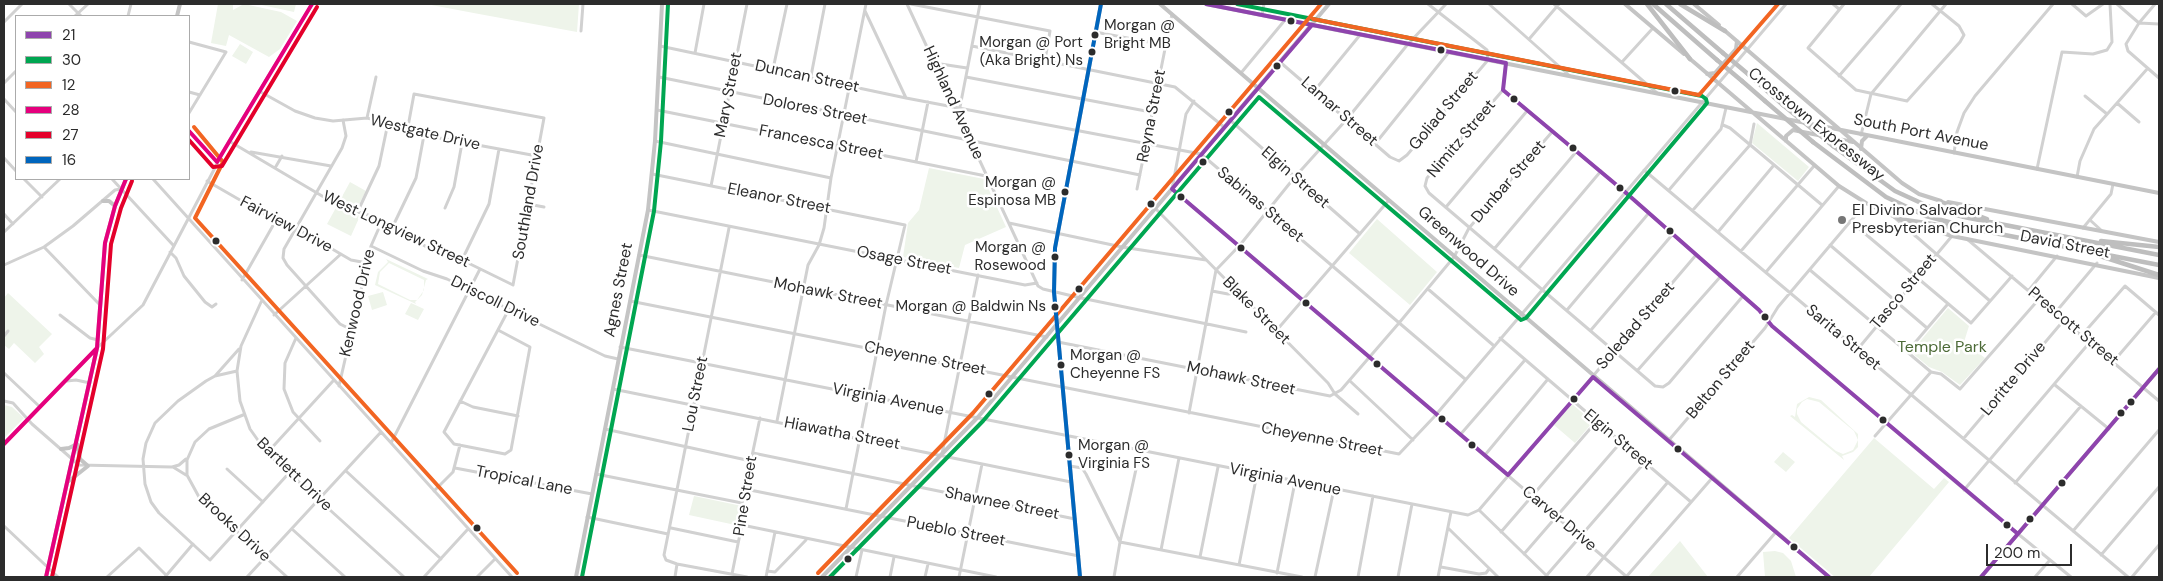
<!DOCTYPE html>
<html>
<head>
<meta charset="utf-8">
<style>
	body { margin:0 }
	#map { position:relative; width:2163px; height:581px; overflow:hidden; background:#fff; font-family:"DM Sans",sans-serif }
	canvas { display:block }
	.frame { position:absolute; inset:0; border:5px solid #2c2c2c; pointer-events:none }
	.legend { position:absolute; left:15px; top:15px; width:175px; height:165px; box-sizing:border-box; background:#fff; border:1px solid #ababab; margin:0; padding:6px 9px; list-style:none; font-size:15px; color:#2c2c2c }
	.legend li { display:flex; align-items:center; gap:10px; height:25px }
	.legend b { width:25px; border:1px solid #ababab }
	.scale { position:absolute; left:1986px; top:544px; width:86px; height:22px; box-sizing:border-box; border:2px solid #2c2c2c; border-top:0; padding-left:6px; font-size:15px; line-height:18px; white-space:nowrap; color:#2c2c2c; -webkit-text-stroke:4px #fff; paint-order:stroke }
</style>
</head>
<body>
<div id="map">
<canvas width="2163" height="581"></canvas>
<div class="frame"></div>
<ul class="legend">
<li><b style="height:6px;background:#8e44ad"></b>21</li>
<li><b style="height:6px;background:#00a651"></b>30</li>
<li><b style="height:6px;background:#f26522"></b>12</li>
<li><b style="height:6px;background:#e5007d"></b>28</li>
<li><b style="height:6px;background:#e4002b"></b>27</li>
<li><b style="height:6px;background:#0065bd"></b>16</li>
</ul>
<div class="scale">200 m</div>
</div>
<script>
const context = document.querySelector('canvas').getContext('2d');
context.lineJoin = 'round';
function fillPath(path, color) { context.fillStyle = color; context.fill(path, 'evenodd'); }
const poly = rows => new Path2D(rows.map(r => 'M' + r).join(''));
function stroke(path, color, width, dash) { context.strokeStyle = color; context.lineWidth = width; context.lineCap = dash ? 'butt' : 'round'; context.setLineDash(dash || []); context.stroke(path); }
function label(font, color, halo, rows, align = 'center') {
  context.font = font + ' "DM Sans",sans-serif'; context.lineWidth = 5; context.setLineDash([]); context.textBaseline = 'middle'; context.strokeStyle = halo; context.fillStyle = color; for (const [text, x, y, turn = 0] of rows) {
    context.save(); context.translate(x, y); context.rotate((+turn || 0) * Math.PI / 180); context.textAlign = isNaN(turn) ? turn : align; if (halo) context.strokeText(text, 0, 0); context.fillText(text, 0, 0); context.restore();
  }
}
fillPath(poly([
	[218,4,233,5,233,10,244,4,281,12,297,21,280,49,269,57,229,35,226,46,211,43],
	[257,4,296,4,294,12],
	[426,4,579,4,577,32,479,14],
	[240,44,253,52,246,64,232,56],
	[1757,123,1809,167,1798,181,1752,143],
	[929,168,984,179,1006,227,965,245,959,268,903,257,908,223,919,210],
	[350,182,366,191,354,214,360,216,351,236,327,224],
	[1377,219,1437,272,1410,305,1349,253],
	[386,259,428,279,426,280,422,295,415,302,416,304,375,285,378,272,388,262],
	[389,263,424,280,424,290,417,300,410,300,378,284,380,272],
	[383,292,387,305,372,310,368,296],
	[8,293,52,334,39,347,44,354,35,363,14,343,9,349,4,345,4,298],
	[411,303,424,309,418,320,405,314],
	[1948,308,1969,326,1964,342,1985,358,1960,385,1942,372,1929,367,1911,352],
	[1809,397,1821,400,1858,434,1858,447,1853,452,1842,456,1844,460,1790,416,1792,415,1795,417,1797,404],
	[1807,399,1819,402,1854,431,1858,440,1853,450,1843,454,1836,451,1801,422,1797,414,1797,409,1802,402],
	[1572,404,1593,422,1575,443,1554,425],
	[4,405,12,407,24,418,4,438],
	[1874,438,1934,489,1944,478,1949,482,1869,577,1835,577,1789,538],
	[1783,452,1795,462,1786,472,1774,462],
	[694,496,742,506,744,508,740,526,689,515],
	[1680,541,1708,577,1648,577],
	[1775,551,1783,553,1791,561,1796,577,1765,577,1763,552]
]), '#eef4ea');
stroke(poly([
	[69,4,81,16],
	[907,4,1038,286,1043,289,1081,298,1246,332],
	[911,4,1050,31,1045,60],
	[1489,4,1570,76],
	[1554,4,1657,93],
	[1833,4,1839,9],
	[1844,4,1808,48,1856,90,1907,101,1960,42,1964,35,1959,26,1932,4],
	[2072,4,2086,16,2103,4],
	[2117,4,2139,23,2159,24],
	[2155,4,2139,23,2126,44,2128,51,2159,78],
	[865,11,906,98],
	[1262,15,1264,4],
	[75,16,88,4],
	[128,16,131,4],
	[4,22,22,4],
	[581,31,583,4],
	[1095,32,1165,45],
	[1530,38,1559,4],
	[189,42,226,52,189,113],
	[660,46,906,98,1201,154,1465,379],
	[972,46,1175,87,1224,127],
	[695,53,704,4],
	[1280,62,1390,157,1399,161,1407,155,1488,60,1487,50,1428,4],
	[1622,62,1653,28],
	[934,63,967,68],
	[1506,63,1503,90,1427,178,1425,186,1429,193,1655,386,1663,387,1669,383,1743,296],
	[773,69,787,4],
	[1241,73,1285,20],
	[811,76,825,4],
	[1839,76,1901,4],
	[659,77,1140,175],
	[966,77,1151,112],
	[4,83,16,71],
	[1315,90,1360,35],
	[1503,90,1625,192,1759,310,1772,326,1985,507,2071,577],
	[259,91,295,111,315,118,333,121,367,118,380,121,407,132,537,156],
	[189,92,200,95],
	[2085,96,2107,114],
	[4,99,16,112],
	[1194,101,1186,114,1172,189,1627,577],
	[2117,103,2139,122],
	[960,107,980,4],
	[657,110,986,176],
	[367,118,376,77],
	[343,120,346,136,342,148,284,249,283,258,287,265,340,324,352,330],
	[1230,120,1360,234],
	[1723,125,1730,128,1822,205],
	[189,131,217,162],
	[1861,135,1871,94,1946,4],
	[229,141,339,206,371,216,425,246,462,260,513,285,544,118,414,94,407,132],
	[655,141,831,178],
	[1375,144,1449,52],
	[251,152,331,166],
	[1954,153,1957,132,1964,113,1975,96,2053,4],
	[4,158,16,171],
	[916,162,928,102],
	[275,168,282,156],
	[2037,169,2062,52,2093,54,2107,50,2112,42,2110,4],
	[1644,170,2128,577],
	[652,174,905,225,886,305,846,509],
	[2077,177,2080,161,2094,129,2148,68],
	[24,179,42,197],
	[112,179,173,245],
	[153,179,512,577],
	[207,181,292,230,303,232,351,260,367,263],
	[711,186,747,4],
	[1137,189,1172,14],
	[1669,190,1721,129,1726,108],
	[528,204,544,207],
	[1446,207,1527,111],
	[445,208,454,187,462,143],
	[1155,208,1328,383,1335,394,1358,414],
	[648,210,1025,285,1037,283],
	[1693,210,1750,145,1754,124],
	[357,213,379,166,388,123],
	[4,214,13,224],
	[1894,217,1990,301],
	[2090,220,2102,231],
	[1850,221,1971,323,2012,276],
	[1009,223,1122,247,1206,260],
	[393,226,416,178,424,135],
	[729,228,664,555,666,560,677,564,747,577],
	[2083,228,2111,194,2113,184],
	[4,232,60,179],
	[1718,232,1774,165],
	[1915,236,1920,226],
	[1967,239,2159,401],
	[1830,245,1927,328],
	[371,246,423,271,447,279,605,356,618,359],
	[44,247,100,305],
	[1495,248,1576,152],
	[1741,251,1814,166],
	[170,252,176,258,184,276,205,302,212,307,216,304],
	[639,255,1047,337],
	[462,260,489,204,499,149],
	[4,265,44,247,73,226,115,190,121,189],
	[1519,268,1601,171],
	[1810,270,1931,372,1941,374,1960,389,2039,299],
	[1766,272,1839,186],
	[242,280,275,222],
	[1428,289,1493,345],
	[2029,290,2057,256],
	[1212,291,1228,294,1238,293],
	[262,300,241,346,237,371,240,401,250,429,267,453,404,577],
	[630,301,1399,454,1434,417,1786,4],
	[1567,310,1648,214],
	[2055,313,2097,263],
	[60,315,90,338,98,340],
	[274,315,341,254],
	[498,330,530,347,511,450,505,454,454,444,444,432,509,309],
	[1591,330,1672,235],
	[1276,331,1389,200],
	[2082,335,2125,286,2159,315],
	[4,336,8,331],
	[296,338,285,363,284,389,293,412,320,441],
	[1500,338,1691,502],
	[1058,342,1330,396,1341,390,1399,323,1454,257,1469,228,1552,132],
	[620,347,1468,515,1479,510,1696,255],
	[1857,350,1952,236],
	[1907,352,1947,305],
	[2113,362,2156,312],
	[237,371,215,376,206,381,178,401,155,423,146,443,143,459,145,484,151,502,159,513,210,560,289,473],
	[1637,371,1721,276],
	[4,373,40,407],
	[215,376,239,349],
	[67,381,76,380,90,383],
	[1350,381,1413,440],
	[2055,385,2109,429],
	[339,386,371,246,382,221],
	[613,389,1071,482],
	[4,401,13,403,32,424,79,465,172,467,179,465,186,459],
	[460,401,473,407,518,416],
	[1189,413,1216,270,1240,245,1294,178,1347,119,1408,44,1446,4],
	[243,415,209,429,195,442,187,460,187,475,199,497,287,577],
	[777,421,808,265,819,245,824,228,831,178,866,4],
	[605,429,751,461],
	[1460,435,1525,360],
	[1875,436,1931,372],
	[1964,438,2064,320],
	[1669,440,1765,328,1778,307,1866,203],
	[391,443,480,269],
	[4,444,97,348,143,305,229,141,312,4],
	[1140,451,1120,542,1302,577],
	[267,453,333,381],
	[753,453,1075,519],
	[942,454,978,275],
	[1485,455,1548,379],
	[1070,466,1082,468,1086,474,1120,542,1114,577],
	[173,467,186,475],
	[455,468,592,494],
	[227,469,263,502],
	[346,471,441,559],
	[596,474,742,503],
	[2015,483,2081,406],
	[745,489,1079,556],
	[1964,490,2090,342],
	[434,491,453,472,460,445],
	[1479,510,1548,577],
	[587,517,668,534],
	[742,525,996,577],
	[4,526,58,577],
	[671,528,738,542],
	[1448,528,1498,577],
	[292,529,345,577],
	[2073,531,2159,430],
	[1501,532,1596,422],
	[1161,550,1179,458],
	[1524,554,1621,442],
	[2101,555,2159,487],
	[1200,557,1218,467],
	[1239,565,1257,474],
	[1441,567,1479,574,1486,573,1489,569],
	[767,571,775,572,806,540],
	[1277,573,1295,482],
	[732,574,745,509,742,503,760,418],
	[1546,576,1645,462],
	[107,577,139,548,166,575],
	[165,577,193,544],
	[247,577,381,432],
	[424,577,468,529],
	[477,577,495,559],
	[675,577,677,564],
	[766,577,775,532],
	[856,577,862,550],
	[890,577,894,557],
	[925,577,928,564],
	[959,577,982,464],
	[1315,577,1334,489],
	[1358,577,1373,496],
	[1398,577,1412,504],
	[1438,577,1451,512],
	[1587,577,1668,482],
	[1626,577,1713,477],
	[1737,577,1776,532],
	[2035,577,2050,560],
	[2132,577,2159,545]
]), '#d1d1d1', 3);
stroke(poly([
	[1160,4,1829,577],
	[1206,4,2159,193],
	[1625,4,1684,54],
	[1694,4,1719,25],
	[177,16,180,4],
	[1724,30,1902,183,1919,194,1941,201],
	[1689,58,1839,186,1866,203,1899,219,1952,236,2159,278],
	[1707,74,1715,73,1736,49,1737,41],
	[1786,141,1786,136,1793,130,1853,142],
	[1861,149,1862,141,1867,136],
	[103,201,109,201,115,206],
	[1948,202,2159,242],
	[61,449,69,448,77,444,80,459,88,466,69,481],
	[46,577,97,348,105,243,115,206,126,179],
	[576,577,648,210,655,141,662,4],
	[822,577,978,417,1329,4],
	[1080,577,1054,292,1055,248,1101,4],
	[1981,577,2159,369]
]), '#c4c4c4', 4);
stroke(poly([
	[1647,4,1690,59],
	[1653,4,1717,60],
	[1666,4,1723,53],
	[1680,4,1725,31],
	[1748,74,1783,105],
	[1742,81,1765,101],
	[1813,142,1886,197,1926,216,1979,230,2159,265],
	[1833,146,1895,191,1932,208,1964,217,2159,255],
	[1939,201,1987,219],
	[1899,219,1952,227],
	[2101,241,2159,247],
	[2097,255,2159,275]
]), '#bebebe', 4.5);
stroke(poly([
	[1723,53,1748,74],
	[1717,60,1742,81],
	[1765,101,1813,142],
	[1783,105,1833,146]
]), '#bebebe', 4.5);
stroke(poly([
	[1206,4,1506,63,1503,90,1625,192,1759,310,1772,326,2018,534],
	[1312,25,1172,189,1508,475,1593,377,1829,577],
	[1981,577,2159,369]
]), '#8e44ad', 4);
stroke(poly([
	[582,577,654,211,661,141,668,4],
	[830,577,983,421,1259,97,1521,320,1526,318,1707,103,1706,99,1702,96,1237,4]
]), '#00a651', 4);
stroke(poly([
	[1313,19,1699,95,1778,4],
	[194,127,223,162,195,218,517,573],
	[818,573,973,413,1321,4]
]), '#f26522', 4);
stroke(poly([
	[189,131,217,162,312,4],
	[4,444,97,348],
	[46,577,97,348,105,243,115,206,126,179]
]), '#e5007d', 4);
stroke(poly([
	[189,140,213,167,222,166,317,7],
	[52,577,103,349,111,244,121,208,132,181]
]), '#e4002b', 4);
stroke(poly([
	[1080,577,1054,292,1055,248,1101,4]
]), '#0065bd', 4);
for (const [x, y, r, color] of [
	[1291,21,4.5,"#2c2c2c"],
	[1095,35,4.5,"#2c2c2c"],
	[1441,50,4.5,"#2c2c2c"],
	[1092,52,4.5,"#2c2c2c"],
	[1277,66,4.5,"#2c2c2c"],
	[1675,91,4.5,"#2c2c2c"],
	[1514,99,4.5,"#2c2c2c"],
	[1229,112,4.5,"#2c2c2c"],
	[1573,148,4.5,"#2c2c2c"],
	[1203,162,4.5,"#2c2c2c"],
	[1620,188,4.5,"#2c2c2c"],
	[1065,192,4.5,"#2c2c2c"],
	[1181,197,4.5,"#2c2c2c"],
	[1151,204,4.5,"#2c2c2c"],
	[1842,220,5,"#767676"],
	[1670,231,4.5,"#2c2c2c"],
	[216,241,4.5,"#2c2c2c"],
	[1241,248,4.5,"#2c2c2c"],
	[1055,257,4.5,"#2c2c2c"],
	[1079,289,4.5,"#2c2c2c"],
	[1306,303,4.5,"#2c2c2c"],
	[1055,307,4.5,"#2c2c2c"],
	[1765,317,4.5,"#2c2c2c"],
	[1377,364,4.5,"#2c2c2c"],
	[1061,365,4.5,"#2c2c2c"],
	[989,394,4.5,"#2c2c2c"],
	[1574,399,4.5,"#2c2c2c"],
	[2131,402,4.5,"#2c2c2c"],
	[2121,413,4.5,"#2c2c2c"],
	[1442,419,4.5,"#2c2c2c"],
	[1883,420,4.5,"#2c2c2c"],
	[1472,445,4.5,"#2c2c2c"],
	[1678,449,4.5,"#2c2c2c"],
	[1069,455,4.5,"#2c2c2c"],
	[2062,483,4.5,"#2c2c2c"],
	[2030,519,4.5,"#2c2c2c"],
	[2007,525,4.5,"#2c2c2c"],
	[477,528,4.5,"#2c2c2c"],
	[1794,547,4.5,"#2c2c2c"],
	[848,559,4.5,"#2c2c2c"]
]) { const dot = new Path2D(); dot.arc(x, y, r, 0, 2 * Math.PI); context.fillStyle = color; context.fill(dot); stroke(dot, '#fff', 2); }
label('15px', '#2c2c2c', '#fff', [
	["Morgan @",1104,26,"left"],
	["Bright MB",1104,44,"left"],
	["Morgan @ Port",1083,43],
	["(Aka Bright) Ns",1083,61],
	["Morgan @",1056,183],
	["Espinosa MB",1056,201],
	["Morgan @",1046,248],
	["Rosewood",1046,266],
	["Morgan @ Baldwin Ns",1046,307],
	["Morgan @",1070,356,"left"],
	["Cheyenne FS",1070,374,"left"],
	["Morgan @",1078,446,"left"],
	["Virginia FS",1078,464,"left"]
], 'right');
label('16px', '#2c2c2c', '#fff', [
	["Duncan Street",807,77,12],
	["Mary Street",729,95,-79],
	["Highland Avenue",953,103,65],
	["Dolores Street",815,110,11],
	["Goliad Street",1444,111,-50],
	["Lamar Street",1339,112,41],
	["Reyna Street",1152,116,-79],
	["Crosstown Expressway",1816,125,39],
	["Westgate Drive",425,133,13],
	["South Port Avenue",1921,133,11],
	["Nimitz Street",1462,139,-50],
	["Francesca Street",821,143,11],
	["Elgin Street",1295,178,41],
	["Dunbar Street",1509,182,-49],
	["Eleanor Street",779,199,11],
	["Southland Drive",529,202,-80],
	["Sabinas Street",1260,205,40],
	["Fairview Drive",286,225,28],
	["West Longview Street",396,230,25],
	["David Street",2065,245,11],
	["Greenwood Drive",1468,252,41],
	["Osage Street",904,261,11],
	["Agnes Street",619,290,-79],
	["Tasco Street",1904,292,-50],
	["Mohawk Street",828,294,11],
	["Driscoll Drive",495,302,26],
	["Kenwood Drive",358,303,-77],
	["Blake Street",1256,311,45],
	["Soledad Street",1636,326,-49],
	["Prescott Street",2073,327,40],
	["Sarita Street",1843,338,40],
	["Cheyenne Street",925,359,11],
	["Mohawk Street",1241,379,12],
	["Loritte Drive",2014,379,-50],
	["Belton Street",1721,380,-50],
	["Lou Street",696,394,-79],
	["Virginia Avenue",888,400,11],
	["Hiawatha Street",842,434,11],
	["Cheyenne Street",1322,440,11],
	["Elgin Street",1618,440,40],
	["Bartlett Drive",294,475,44],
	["Virginia Avenue",1285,480,11],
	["Tropical Lane",524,481,11],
	["Pine Street",746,496,-81],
	["Shawnee Street",1002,504,11],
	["Carver Drive",1559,519,40],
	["Brooks Drive",234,528,43],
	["Pueblo Street",956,532,11]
]);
label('16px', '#2c2c2c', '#fff', [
	["El Divino Salvador",1852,211],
	["Presbyterian Church",1852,229]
], 'left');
label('16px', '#4c6a37', '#fff', [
	["Temple Park",1942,348]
]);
</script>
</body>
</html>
